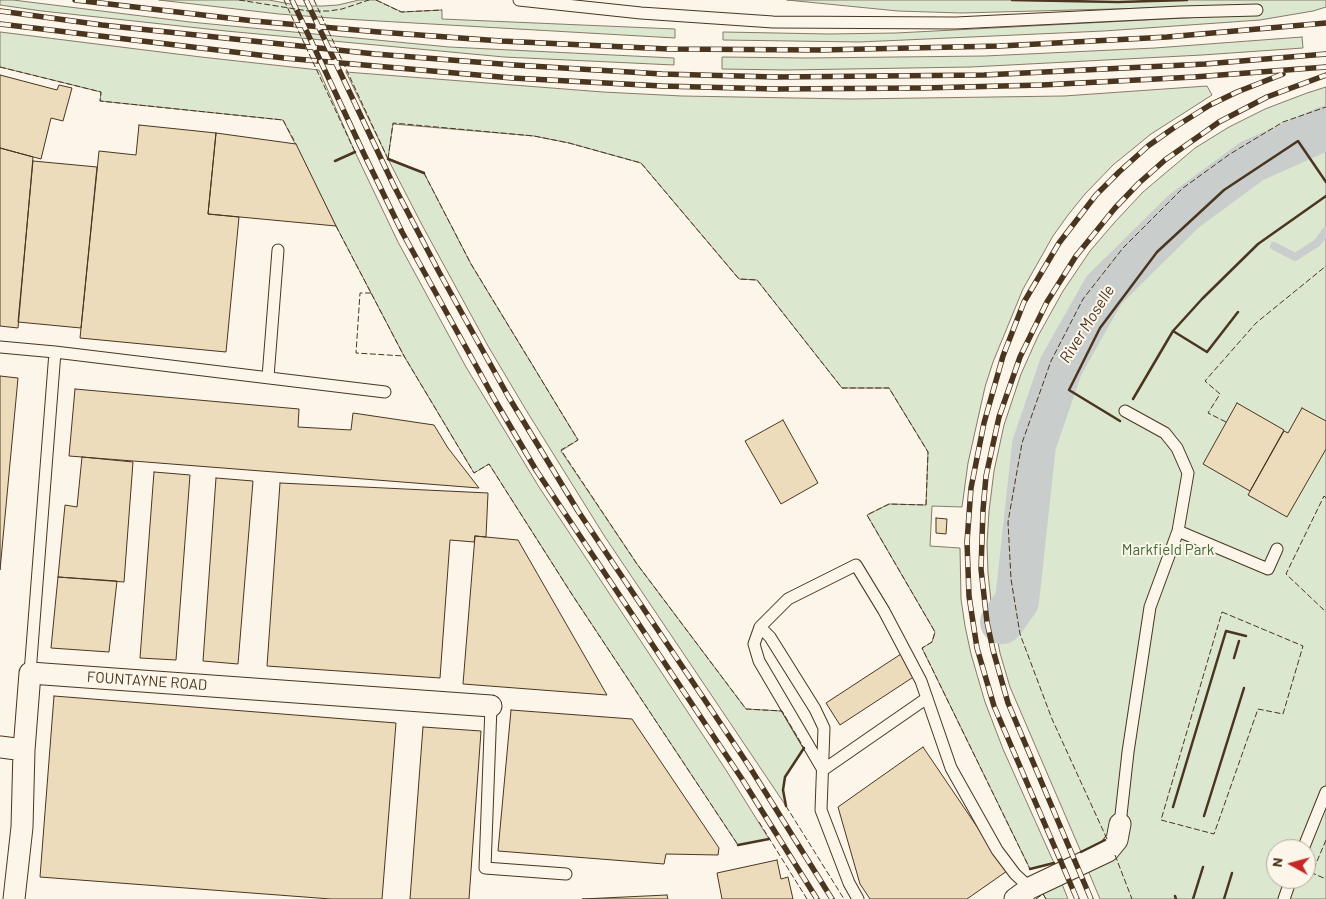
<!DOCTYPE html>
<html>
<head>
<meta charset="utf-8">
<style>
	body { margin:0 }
	#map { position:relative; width:1326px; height:899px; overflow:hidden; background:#fbf6e9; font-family:Barlow,sans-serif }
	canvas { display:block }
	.north { position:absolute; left:1266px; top:839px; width:50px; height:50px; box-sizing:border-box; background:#fbf6e9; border:1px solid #b4a999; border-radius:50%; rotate:277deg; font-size:14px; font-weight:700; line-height:20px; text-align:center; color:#4a3520 }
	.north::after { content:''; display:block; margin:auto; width:18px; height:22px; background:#c62828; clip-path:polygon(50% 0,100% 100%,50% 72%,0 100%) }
</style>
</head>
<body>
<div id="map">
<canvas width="1326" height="899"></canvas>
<div class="north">N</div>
</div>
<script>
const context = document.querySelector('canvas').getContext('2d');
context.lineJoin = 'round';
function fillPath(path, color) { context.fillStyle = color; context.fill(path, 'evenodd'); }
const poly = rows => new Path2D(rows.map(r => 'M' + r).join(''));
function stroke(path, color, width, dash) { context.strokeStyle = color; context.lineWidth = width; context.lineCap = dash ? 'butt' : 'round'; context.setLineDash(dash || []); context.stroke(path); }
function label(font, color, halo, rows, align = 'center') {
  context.font = font + ' Barlow,sans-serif'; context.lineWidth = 4; context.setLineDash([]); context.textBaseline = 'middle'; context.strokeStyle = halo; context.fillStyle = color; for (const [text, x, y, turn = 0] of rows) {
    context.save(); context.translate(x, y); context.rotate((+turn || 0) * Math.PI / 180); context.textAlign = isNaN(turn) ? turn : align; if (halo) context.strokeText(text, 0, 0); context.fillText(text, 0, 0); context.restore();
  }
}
const green = poly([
	[0,0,13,0,190,22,449,47,674,58,674,65,504,57,226,31,42,11,0,5,0,0],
	[159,0,269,0,301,6,323,6,338,5,359,0,376,0,402,12,442,10,442,19,675,29,675,38,344,19,279,14,159,0],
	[787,0,1012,0,1118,2,1187,0,1326,0,1326,7,1313,11,1260,20,1104,31,860,42,723,40,723,32,829,34,896,33,1261,14,1261,5,961,13,898,11,787,0],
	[0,32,201,57,319,70,355,152,398,242,466,367,539,487,726,770,769,839,738,845,573,596,489,464,474,473,404,356,336,226,283,120,100,101,101,92,0,67,0,32],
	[1302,37,1303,48,1202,55,971,67,787,70,722,69,722,57,807,58,985,56,1155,48,1302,37],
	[346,72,603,92,682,96,851,99,1064,96,1207,86,1212,95,1151,134,1113,165,1085,194,1068,215,1053,236,1023,289,993,362,985,387,968,463,962,507,932,506,930,546,960,548,961,599,965,626,971,654,985,702,1003,749,1054,863,1030,869,922,648,932,642,935,632,867,515,889,504,926,505,928,452,889,388,842,388,757,280,739,279,641,163,569,143,534,136,393,124,388,158,424,173,471,264,578,440,561,451,637,564,746,709,782,711,804,748,785,777,783,790,786,806,605,537,526,410,488,346,422,225,388,159,346,72],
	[1326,87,1326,899,1100,899,1087,868,1116,858,1107,839,1081,852,1010,687,1000,653,992,611,988,573,987,544,989,511,994,471,1004,425,1021,374,1038,336,1063,291,1090,251,1114,223,1143,192,1195,148,1229,127,1265,109,1307,93,1326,87],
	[1276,849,1306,849,1306,879,1276,879,1276,849],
	[1060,879,1068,899,1046,899,1043,894,1060,879]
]);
fillPath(green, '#dce7d0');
stroke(green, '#887966', 1);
stroke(poly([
	[1274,246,1295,257,1317,243,1326,231]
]), '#c9cecd', 8);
stroke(poly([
	[1002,622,1017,601,1034,445,1061,366,1104,290,1184,211,1252,161,1326,128]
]), '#c9cecd', 44);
const building = poly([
	[0,75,57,90,59,85,72,88,63,121,51,118,41,159,0,148,0,75],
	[139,125,216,133,208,214,239,217,226,352,80,338,99,151,136,155,139,125],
	[216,133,296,144,336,226,208,214,216,133],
	[0,148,33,157,18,328,0,326,0,148],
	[33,161,97,167,81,328,18,322,33,161],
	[0,376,18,378,0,570,0,376],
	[75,389,299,409,298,427,351,430,353,413,434,425,448,448,479,488,69,456,75,389],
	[1237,403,1284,430,1250,491,1203,464,1237,403],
	[1302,408,1326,421,1326,449,1287,517,1248,495,1284,431,1288,433,1302,408],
	[783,420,818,483,781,504,745,441,783,420],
	[82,457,133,462,124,582,58,577,65,505,77,507,82,457],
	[154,472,190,475,176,660,140,658,154,472],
	[216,478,253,481,238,664,203,661,216,478],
	[280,483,488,493,486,537,475,536,474,542,450,540,440,678,267,666,280,483],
	[936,518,947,519,946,534,936,533,936,518],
	[475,536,518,540,607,695,463,684,475,536],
	[58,577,117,581,109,652,51,648,58,577],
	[901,654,915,676,840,725,826,703,901,654],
	[54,696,396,723,382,899,331,899,40,877,54,696],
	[511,710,632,719,719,848,718,855,666,854,664,864,498,851,511,710],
	[423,727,481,731,469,899,410,899,423,727],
	[923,747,1007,871,967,899,870,899,860,884,838,807,923,747],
	[777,860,781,879,788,877,793,899,722,899,717,873,777,860],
	[667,895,668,899,582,899,667,895]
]);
fillPath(building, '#ecdcbc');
stroke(building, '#4a3520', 1);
const lane = poly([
	[519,0,641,13,773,22,956,23,1181,12,1257,10],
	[0,347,55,352,30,673],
	[55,352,385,392],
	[268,377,278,250],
	[1178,531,1268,569,1277,549],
	[760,627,770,637,815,709,824,728,821,810,849,883,858,899],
	[491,706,485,868,566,874],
	[823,770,759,661,754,644,760,627,788,599,856,565,884,611,921,681,951,768,997,850,1015,874,1030,888],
	[823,770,927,698],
	[1120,824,1128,752,1150,607,1178,531,1188,473,1177,448,1165,433,1125,411],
	[1303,849,1326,792],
	[1284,899,1291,879]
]);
const street = poly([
	[0,747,24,750],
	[14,899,22,827,24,750,30,673,491,706],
	[1015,899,1030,888,1108,851,1117,840,1120,824]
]);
stroke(lane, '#4a3520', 13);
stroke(street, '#4a3520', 23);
stroke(lane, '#fbf6e9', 11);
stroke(street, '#fbf6e9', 21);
const rail = poly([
	[75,0,254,21,379,32,501,41,668,49,821,50,1000,46,1167,37,1326,23],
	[292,0,364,154,402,232,496,402,536,470,742,779,817,899],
	[306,0,394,186,439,272,508,396,578,511,749,766,832,899],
	[0,11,102,25,375,54,514,65,662,74,776,77,984,75,1205,64,1326,54],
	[0,24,284,58,512,78,662,86,775,89,923,88,1042,85,1194,77,1326,67],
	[1077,899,994,706,977,648,969,596,967,542,971,488,984,423,1003,356,1024,302,1059,243,1096,195,1119,172,1148,146,1175,127,1210,105,1237,92,1283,74],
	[1091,899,1008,703,993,650,987,622,981,569,983,510,986,476,999,417,1020,357,1047,302,1076,256,1115,208,1139,183,1165,160,1219,122,1267,97,1326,75]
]);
stroke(rail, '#4a3520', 5.5);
stroke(rail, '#fbf6e9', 4, [11]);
stroke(poly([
	[239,0,308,11,329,11,342,9,369,0],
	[284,0,355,152],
	[314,0,388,159],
	[376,0,401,12,442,10],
	[0,67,101,92,100,101,283,120,296,144],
	[388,159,393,123,534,136,569,143,641,163,739,279,757,280,842,388,889,388,928,452,926,505,889,504,867,515,935,632,932,642,922,648,1030,869],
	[424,173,471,264,578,440,561,450,637,564,746,709,782,711,804,748],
	[336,226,404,356,474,473,489,464,573,596,738,845],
	[371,293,360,293,356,353,404,356],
	[1226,422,1208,413,1220,394,1205,381,1256,323,1326,266],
	[1326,498,1324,496,1286,574,1326,612],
	[1222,612,1303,646,1283,714,1258,709,1214,834,1161,820,1222,612],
	[786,806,844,899],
	[759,822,807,899],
	[1107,839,1052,719,1020,634,1011,579,1008,522,1022,443,1051,361,1083,299,1123,248,1183,188,1230,154,1283,122,1326,107],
	[1326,840,1312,873,1326,879],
	[1115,855,1132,899],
	[1036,899,1043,894,1046,899]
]), '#4a3520', 1, [6, 2.5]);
stroke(poly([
	[1012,0,1118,2,1187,0],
	[388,159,424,173],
	[335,161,355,152],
	[1173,331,1207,352,1238,312],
	[1133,399,1173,331,1202,299,1258,244,1326,196],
	[1120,421,1069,390,1100,328,1157,252,1224,190,1298,141,1326,182],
	[1234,658,1239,641],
	[786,806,783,790,785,777,804,748],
	[1173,807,1226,631,1246,636],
	[1204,816,1244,688],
	[738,845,769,839],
	[1081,852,1105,840],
	[1030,869,1054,863],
	[1175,896,1176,899],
	[1193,899,1203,867],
	[1224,899,1232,873]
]), '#4a3520', 2.5);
label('15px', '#436837', '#fbf6e9', [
	["Markfield Park",1168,550]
]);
label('15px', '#4a3520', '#fbf6e9', [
	["FOUNTAYNE ROAD",147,681,4]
]);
label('italic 16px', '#4a3520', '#fbf6e9', [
	["River Moselle",1087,324,-58]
]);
</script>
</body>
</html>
